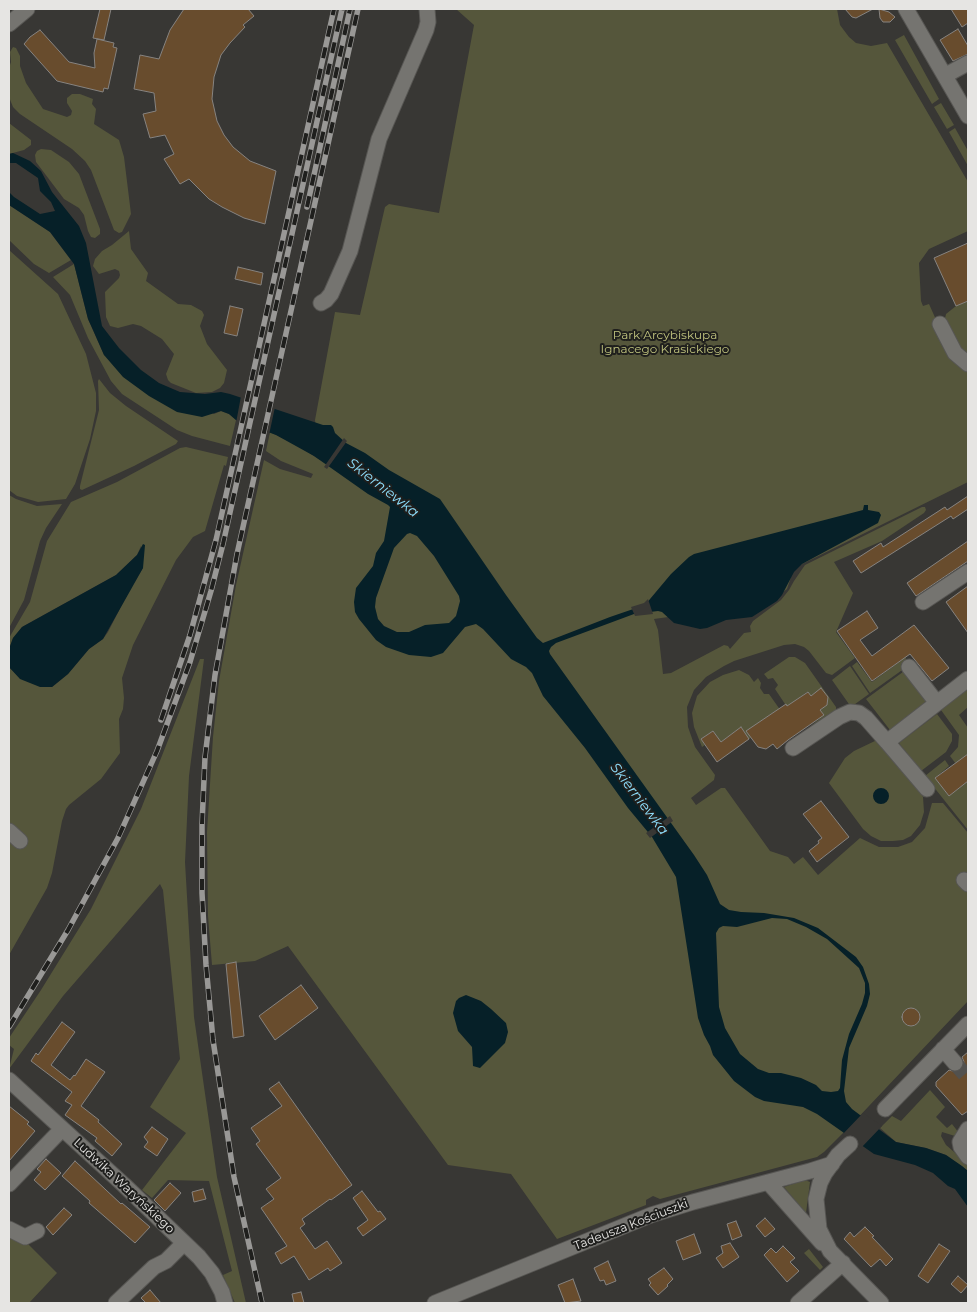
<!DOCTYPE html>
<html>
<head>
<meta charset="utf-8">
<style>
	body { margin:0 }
	#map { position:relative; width:977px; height:1312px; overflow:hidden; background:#383734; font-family:Montserrat,sans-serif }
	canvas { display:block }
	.frame { position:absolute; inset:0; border:10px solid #e6e5e3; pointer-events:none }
</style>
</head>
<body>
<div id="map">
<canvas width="977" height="1312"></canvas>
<div class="frame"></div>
</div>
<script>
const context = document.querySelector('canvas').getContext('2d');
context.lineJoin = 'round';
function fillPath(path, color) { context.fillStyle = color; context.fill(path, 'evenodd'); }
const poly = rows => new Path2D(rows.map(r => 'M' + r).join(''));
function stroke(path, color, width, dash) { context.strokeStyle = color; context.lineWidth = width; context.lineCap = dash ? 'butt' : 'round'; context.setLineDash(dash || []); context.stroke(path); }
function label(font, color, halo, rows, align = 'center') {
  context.font = font + ' Montserrat,sans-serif'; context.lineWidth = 4; context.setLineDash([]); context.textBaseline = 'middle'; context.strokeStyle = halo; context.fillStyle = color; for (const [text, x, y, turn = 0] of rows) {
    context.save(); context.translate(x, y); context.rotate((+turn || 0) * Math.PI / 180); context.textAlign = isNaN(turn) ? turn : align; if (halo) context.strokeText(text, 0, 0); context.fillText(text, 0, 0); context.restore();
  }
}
fillPath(poly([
	[456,9,837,9,840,25,849,37,856,43,871,46,887,43,968,182,968,231,929,249,919,263,921,301,923,306,929,304,951,353,968,369,968,482,794,568,787,589,769,603,654,619,658,630,663,674,671,673,724,645,728,646,730,649,744,633,751,632,750,626,753,621,781,600,789,590,794,581,805,565,922,507,925,507,926,510,924,513,882,541,834,562,853,593,836,632,855,658,832,675,826,673,809,651,804,647,795,644,784,645,734,661,724,666,706,677,694,690,687,707,688,727,695,747,715,775,714,780,691,798,696,805,721,788,725,788,770,851,788,857,794,864,803,857,818,875,860,838,879,847,898,847,912,842,925,828,932,803,943,803,968,833,968,872,960,881,968,891,968,1001,852,1124,824,1152,817,1157,660,1199,653,1196,646,1200,646,1205,557,1239,511,1174,448,1165,288,946,255,961,212,965,208,916,207,832,210,784,213,737,219,681,236,585,264,460,280,469,311,478,313,474,281,461,266,451,270,432,297,445,320,460,315,420,335,312,360,315,385,207,389,204,439,213,474,25],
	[904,35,939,99,932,104,895,40],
	[13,47,16,48,20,56,20,66,26,83,43,109,67,117,71,115,72,111,67,103,67,98,72,94,80,94,93,99,92,104,96,109,94,124,119,140,124,157,131,214,122,232,119,233,114,230,91,170,85,161,72,149,20,114,13,107,9,97,9,68,11,62,10,52],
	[941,103,954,125,947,129,934,107],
	[9,123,31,140,31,145,24,150,9,154],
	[955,128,968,151,968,166,949,132],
	[41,149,51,150,69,162,79,174,100,229,100,234,95,238,91,237,88,231,84,215,79,208,64,199,36,162,35,155,37,151],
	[9,205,50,232,71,260,49,273,34,264,9,240],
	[129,231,131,249,148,273,146,281,178,304,191,305,202,311,204,315,200,326,207,344,227,370,224,383,220,388,212,392,196,393,171,383,168,380,166,374,174,354,162,339,141,326,133,324,118,328,110,326,106,317,105,292,119,278,120,275,119,271,115,269,99,274,93,266,95,259,102,251,112,245],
	[9,250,58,294,86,354,96,393,96,411,90,439,75,484,66,499,38,502,17,496,9,490],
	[74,264,88,319,104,355,214,414,221,411,229,414,236,420,230,446,192,436,177,430,122,394,111,381,88,338,70,295,53,277],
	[968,301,968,360,944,323,946,314,956,306],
	[99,379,110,393,126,406,178,441,176,444,134,466,82,490,80,489,80,486,99,410,98,381],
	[186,447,228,457,226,466,224,465,205,531,193,537,176,560,133,645,122,678,124,698,123,709,119,719,120,753,101,779,69,805,66,809,62,821,52,873,47,888,9,955,9,667,20,678,52,687,68,674,89,649,103,639,108,632,132,585,143,568,141,546,137,555,116,575,22,627,13,638,9,649,9,638,30,602,47,541,71,502,117,482,180,448],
	[9,495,16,499,37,506,62,504,46,528,40,541,24,600,9,628],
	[789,657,795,657,805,663,836,707,836,712,808,733,806,730,824,715,820,710,827,705,828,701,825,697,827,695,821,688,812,697,807,692,787,707,775,689,778,685,773,678,768,679,764,674],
	[906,657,905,668,870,693,852,666,857,662,872,682],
	[200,659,204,659,189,776,185,862,194,1017,217,1177,246,1303,235,1303,223,1275,232,1271,209,1181,168,1180,152,1198,142,1190,186,1133,150,1107,180,1059,163,890,160,884,63,996,9,1069,14,1049,9,1045,9,1038,41,990,91,909,141,809],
	[850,666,869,694,851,707,832,680],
	[907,669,928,700,890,730,866,699],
	[739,670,749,675,754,682,758,678,761,683,760,688,764,694,769,694,781,711,771,714,759,723,756,734,749,739,741,727,721,742,713,731,701,739,705,745,702,747,694,727,692,713,697,696,710,682,723,675],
	[968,689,968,707,959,715,968,728,968,754,956,764,950,756,958,747,959,735,941,710],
	[937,714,952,734,952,741,946,752,921,771,899,743],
	[877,740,920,790,923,797,924,812,920,825,911,836,903,840,893,841,881,841,871,836,863,829,829,783,845,758,854,751],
	[945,760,949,766,935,778,949,796,968,781,968,830,925,776],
	[930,1090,945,1107,936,1117,947,1128,952,1124,959,1133,955,1136,942,1132,941,1136,946,1145,968,1164,968,1171,946,1155,926,1148,896,1142,880,1128,892,1116,901,1121],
	[805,1180,810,1182,806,1213,784,1187],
	[9,1234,25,1241,57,1273,29,1303,9,1303],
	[809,1249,823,1267,820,1270,804,1253]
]), '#55563b');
fillPath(poly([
	[13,153,30,161,41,171,52,192,79,226,86,243,102,326,119,348,141,370,159,383,180,392,205,394,221,392,230,394,323,425,331,425,333,427,335,433,346,443,365,453,389,470,440,499,506,595,537,638,543,643,610,617,645,605,671,574,689,557,694,554,863,510,864,505,868,505,868,510,879,512,881,515,878,523,802,564,794,572,782,595,777,601,752,617,726,620,707,628,700,629,674,623,662,612,658,611,634,614,556,643,551,647,549,651,550,654,694,855,707,875,720,904,729,910,741,912,764,913,794,918,818,928,856,957,863,967,869,984,870,994,867,1006,849,1048,844,1091,846,1102,852,1109,896,1142,926,1148,946,1155,962,1166,968,1171,968,1207,955,1189,948,1186,933,1173,915,1165,874,1154,817,1114,803,1107,764,1101,755,1097,734,1081,713,1055,710,1046,704,1035,698,1018,676,877,652,837,628,808,585,748,543,696,532,673,526,667,511,659,483,629,476,624,465,627,443,653,431,657,409,655,386,647,376,640,359,619,355,612,354,602,356,588,373,566,376,553,384,541,390,507,388,505,368,494,314,456,276,435,236,420,229,414,221,411,202,417,177,412,149,396,123,377,104,355,93,330,88,319,74,264,50,232,9,205,9,192,14,197,40,214,55,211,51,202,40,191,38,178,16,163,9,163,9,154],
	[410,533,417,536,434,556,459,596,460,601,456,616,449,623,425,625,409,632,397,632,384,626,378,619,375,607,376,598,394,548,407,534],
	[772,918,787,919,806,927,827,939,859,968,865,983,865,993,862,1004,849,1034,842,1060,840,1088,838,1091,831,1092,822,1091,816,1085,801,1078,781,1073,769,1073,758,1069,740,1054,725,1028,719,1007,716,933,719,928,723,926,737,927],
	[143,544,145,545,143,568,103,639,89,649,68,674,52,687,40,687,20,679,9,667,9,649,13,638,22,627,116,575,137,555],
	'873 796a8 8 0 1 1 16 0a8 8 0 1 1-16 0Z',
	[466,995,481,1001,491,1009,506,1023,508,1032,505,1043,480,1068,473,1066,472,1047,458,1031,453,1013,456,1001,459,998]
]), '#062028');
fillPath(poly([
	[241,396,275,407,269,435,236,423],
	[344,438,347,441,327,469,324,467],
	[648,599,653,614,635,616,631,607,644,603],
	[670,816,673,821,650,838,646,833],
	[863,1113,882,1126,861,1148,842,1135]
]), '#383734');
const building = poly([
	[100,9,111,9,104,40,93,38,100,9],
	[184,9,248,9,254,16,243,25,245,27,230,43,221,55,214,77,212,99,217,121,224,135,233,147,250,161,276,171,265,224,244,218,222,207,209,199,189,179,180,184,164,159,174,154,165,135,150,138,143,114,156,111,154,93,134,89,140,55,159,59,170,30,184,9],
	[845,9,873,9,856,18,852,17,845,9],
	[879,9,889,12,895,17,890,22,883,22,880,18,879,9],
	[951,9,968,9,968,23,962,27,951,9],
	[958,29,968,46,968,54,953,61,940,40,958,29],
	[40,30,69,62,95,68,94,53,97,39,114,43,113,47,117,48,108,89,104,88,103,92,57,81,24,44,30,37,40,30],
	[968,243,968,301,956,306,934,258,968,243],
	[238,267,263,273,261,285,235,279,238,267],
	[230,306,243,309,237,336,224,333,230,306],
	[968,496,968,509,953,519,951,516,861,573,853,561,881,543,883,547,945,507,947,510,968,496],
	[968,541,968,561,916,596,907,583,968,541],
	[968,586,968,633,946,602,968,586],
	[867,611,878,628,860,640,872,656,914,625,949,668,932,681,910,654,872,681,837,631,867,611],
	[821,688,828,697,827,705,820,710,824,715,788,740,777,749,773,744,766,749,758,747,746,731,786,704,787,706,808,692,811,696,821,688],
	[741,727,749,739,717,762,701,739,713,731,721,742,741,727],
	[968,754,968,781,949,796,935,778,968,754],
	[821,801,849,837,817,862,809,851,819,843,818,841,822,838,803,814,821,801],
	[236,962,244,1036,233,1038,226,964,236,962],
	[301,985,318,1008,275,1040,259,1016,301,985],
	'902 1017a9 9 0 1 1 18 0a9 9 0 1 1-18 0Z',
	[62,1022,75,1032,51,1065,70,1080,74,1075,75,1076,86,1059,105,1072,81,1106,99,1120,98,1122,122,1144,112,1156,95,1141,97,1138,65,1115,72,1105,65,1101,72,1092,31,1061,36,1053,38,1055,62,1022],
	[968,1052,968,1111,962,1115,936,1086,936,1082,949,1070,956,1072,961,1070,964,1062,962,1057,968,1052],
	[279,1082,352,1185,331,1200,330,1199,302,1219,305,1224,300,1228,315,1249,327,1241,342,1263,330,1271,328,1268,309,1280,294,1256,281,1264,275,1253,287,1246,261,1208,274,1199,266,1189,281,1178,256,1144,260,1141,251,1128,282,1106,269,1089,279,1082],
	[9,1106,29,1122,27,1124,35,1131,9,1161,9,1106],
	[152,1127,168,1139,157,1156,144,1147,148,1142,144,1137,152,1127],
	[46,1159,61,1173,45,1190,34,1180,41,1172,37,1169,46,1159],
	[75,1161,121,1204,122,1203,150,1227,135,1243,89,1203,90,1201,62,1176,75,1161],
	[170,1183,181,1193,165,1211,154,1200,170,1183],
	[203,1189,206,1199,194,1202,192,1192,203,1189],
	[362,1191,378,1212,380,1211,386,1219,363,1236,357,1228,368,1220,353,1198,362,1191],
	[64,1208,72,1215,53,1235,46,1227,64,1208],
	[765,1218,775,1229,765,1237,756,1226,765,1218],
	[736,1221,742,1236,732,1240,727,1224,736,1221],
	[865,1227,874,1236,872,1237,893,1259,886,1266,880,1259,871,1267,844,1239,850,1232,854,1237,865,1227],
	[694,1234,701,1253,683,1260,676,1241,694,1234],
	[730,1243,739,1257,723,1268,716,1258,723,1253,721,1246,730,1243],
	[939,1244,950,1251,928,1283,918,1276,939,1244],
	[783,1246,795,1258,790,1262,799,1271,787,1282,764,1255,771,1248,776,1253,783,1246],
	[608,1261,616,1281,606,1285,604,1280,600,1281,594,1268,608,1261],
	[664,1268,673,1279,667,1285,668,1286,658,1295,649,1285,651,1283,648,1279,664,1268],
	[958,1276,968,1285,961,1293,951,1284,958,1276],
	[573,1279,581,1301,565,1303,558,1285,573,1279],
	[150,1290,161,1303,146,1303,141,1298,150,1290],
	[301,1292,304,1303,294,1303,292,1294,301,1292]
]);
fillPath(building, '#684c2d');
stroke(building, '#868380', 1);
stroke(poly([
	[955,1063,968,1078]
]), '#52514e', 15, [15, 8]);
const minor = poly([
	[906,9,968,116],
	[9,24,27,9],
	[946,75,968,63],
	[321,303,326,300,331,294,350,251,379,139,426,30,428,22,427,9],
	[940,324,955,353,968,364],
	[923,602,968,572],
	[909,667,937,703],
	[887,742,927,789],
	[793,748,839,717,850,712,859,713,866,718,887,742,968,679],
	[9,831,20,841],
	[964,880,968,884],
	[943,1049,955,1063],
	[9,1080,124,1185,199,1257,212,1273,222,1292,225,1303],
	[885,1109,968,1024],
	[968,1129,960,1142,961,1147,968,1157],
	[850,1144,838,1155,825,1173,820,1183,816,1199,819,1229,830,1251,881,1303],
	[768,1182,822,1243],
	[9,1184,62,1129],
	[9,1229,25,1237,37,1231],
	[116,1303,154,1267,166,1261,184,1243],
	[435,1303,651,1215,693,1202,810,1171,832,1164],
	[798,1303,843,1263]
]);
stroke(minor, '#575653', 17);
stroke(minor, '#757470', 15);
const rail = poly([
	[307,207,350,9],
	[161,720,190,635,216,540,334,9],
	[9,1027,68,930,118,838,157,751,190,662,211,591,223,544,342,9],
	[262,1303,234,1177,213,1040,206,965,202,893,202,824,205,757,215,675,237,554,358,9]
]);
stroke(rail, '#999896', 5.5);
stroke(rail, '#1f1f1d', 4, [11]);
label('12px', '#c1c47f', '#1f1f1d', [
	["Park Arcybiskupa",665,335],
	["Ignacego Krasickiego",665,349]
]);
label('12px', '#e6e5e3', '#1f1f1d', [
	["Ludwika Waryńskiego",124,1186,43],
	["Tadeusza Kościuszki",631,1225,-21]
]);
label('italic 14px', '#8ee0fe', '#1f1f1d', [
	["Skierniewka",383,488,38],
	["Skierniewka",639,799,53]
]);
</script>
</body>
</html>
